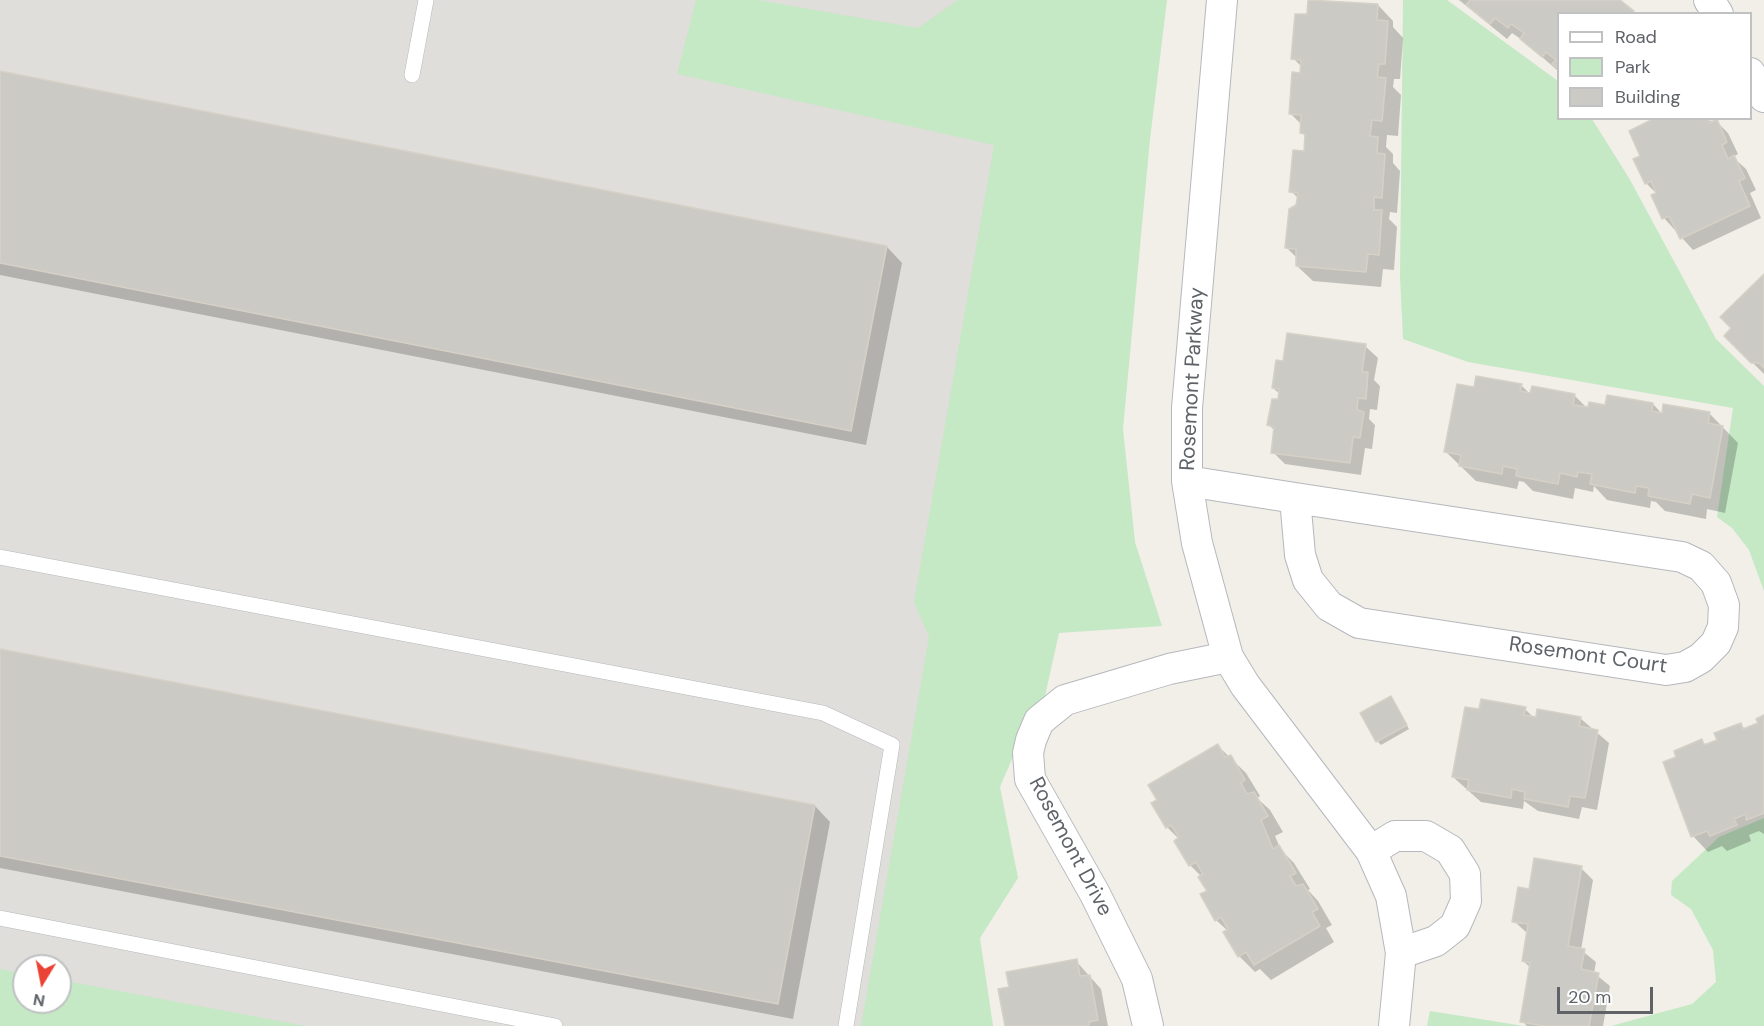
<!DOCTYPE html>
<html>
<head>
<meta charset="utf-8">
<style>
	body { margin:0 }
	#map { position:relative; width:1764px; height:1026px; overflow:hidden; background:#f1efe8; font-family:"DM Sans",sans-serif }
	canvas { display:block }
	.legend { position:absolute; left:1557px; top:12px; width:195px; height:108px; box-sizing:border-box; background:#fff; border:2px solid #bfc1c3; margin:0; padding:8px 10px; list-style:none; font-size:18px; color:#5f6368 }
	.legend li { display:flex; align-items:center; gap:12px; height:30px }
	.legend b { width:30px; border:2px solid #bfc1c3 }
	.north { position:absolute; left:12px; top:954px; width:60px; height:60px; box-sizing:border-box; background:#fff; border:2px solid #bfc1c3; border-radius:50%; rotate:190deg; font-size:16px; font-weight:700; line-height:24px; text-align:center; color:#5f6368 }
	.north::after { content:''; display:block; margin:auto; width:21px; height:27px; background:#ea4335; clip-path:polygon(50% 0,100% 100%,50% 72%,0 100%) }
	.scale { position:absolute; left:1557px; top:987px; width:96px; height:27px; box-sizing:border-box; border:3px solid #5f6368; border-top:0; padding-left:8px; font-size:18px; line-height:21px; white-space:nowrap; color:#5f6368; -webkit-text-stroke:4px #fff; paint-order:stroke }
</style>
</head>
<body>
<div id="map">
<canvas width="1764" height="1026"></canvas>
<ul class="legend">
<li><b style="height:8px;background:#fff"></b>Road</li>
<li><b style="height:16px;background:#c5e8c5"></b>Park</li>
<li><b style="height:16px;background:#cccac5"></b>Building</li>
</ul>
<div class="north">N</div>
<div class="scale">20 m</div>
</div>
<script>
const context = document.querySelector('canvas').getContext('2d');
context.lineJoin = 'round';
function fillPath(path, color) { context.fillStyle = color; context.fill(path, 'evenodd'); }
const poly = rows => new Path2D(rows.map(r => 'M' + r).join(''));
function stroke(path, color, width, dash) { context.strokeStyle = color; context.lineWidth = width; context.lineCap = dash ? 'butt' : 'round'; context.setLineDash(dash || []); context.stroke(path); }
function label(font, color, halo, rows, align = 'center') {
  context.font = font + ' "DM Sans",sans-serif'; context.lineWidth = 4.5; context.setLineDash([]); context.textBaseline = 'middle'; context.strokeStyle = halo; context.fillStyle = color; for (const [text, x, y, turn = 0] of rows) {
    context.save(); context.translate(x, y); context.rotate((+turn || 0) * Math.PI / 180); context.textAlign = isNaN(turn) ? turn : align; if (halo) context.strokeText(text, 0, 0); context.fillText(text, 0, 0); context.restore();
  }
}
fillPath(poly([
	[0,0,1089,0,924,1026,0,1026],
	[24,966,60,966,60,1002,24,1002]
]), '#e0deda');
fillPath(poly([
	[696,0,758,0,918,28,958,0,1167,0,1150,139,1123,429,1135,542,1162,626,1059,633,1045,696,1017,747,1000,787,1018,878,980,938,993,1026,861,1026,929,637,914,602,994,145,677,74],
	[1403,0,1447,0,1558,81,1558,118,1592,119,1629,178,1716,339,1764,386,1764,591,1749,550,1732,528,1717,517,1733,408,1468,362,1403,339,1400,276],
	[1764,818,1764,1026,1611,1026,1692,1004,1716,982,1713,950,1691,909,1671,895,1672,881,1719,837],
	[0,969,24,974,24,1002,60,1002,60,980,306,1026,0,1026],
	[1430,1011,1524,1026,1427,1026]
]), '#c5e8c5');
fillPath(poly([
	[1309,0,1378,5,1393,21,1393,27,1403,38,1400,79,1394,79,1393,87,1401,95,1398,136,1387,135,1386,147,1393,154,1393,163,1400,171,1397,213,1390,212,1389,219,1397,227,1394,270,1383,269,1381,287,1313,281,1297,266,1297,258,1287,248,1299,199,1291,191,1305,152,1307,137,1302,133,1302,125,1291,114,1302,67,1293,58,1308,16],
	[1459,0,1618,0,1634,14,1558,14,1558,71,1525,42,1512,33,1507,39],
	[0,73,887,247,902,263,866,445,0,275],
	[1659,118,1716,121,1728,133,1738,154,1733,157,1746,169,1756,190,1750,193,1761,218,1693,250,1664,218,1657,194,1646,183,1642,157],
	[1764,276,1764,374,1726,336],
	[1365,346,1378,358,1374,380,1380,386,1377,410,1370,409,1369,419,1375,425,1372,449,1365,448,1361,475,1285,464,1273,452,1275,431,1269,425,1280,394,1273,388,1284,363],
	[1521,385,1531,395,1574,395,1587,408,1653,404,1663,415,1709,413,1738,443,1725,513,1707,509,1706,519,1665,511,1656,502,1651,501,1650,508,1607,500,1594,486,1593,492,1575,488,1573,499,1533,491,1524,482,1519,481,1517,489,1476,481,1446,452,1476,389],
	[0,651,815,806,830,822,793,1019,0,868],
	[1394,702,1409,729,1381,745,1377,741],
	[1525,709,1534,718,1580,718,1609,743,1597,810,1582,807,1579,819,1538,811,1524,801,1523,809,1481,802,1453,777,1481,711],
	[1764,717,1764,834,1759,831,1749,835,1751,841,1727,851,1722,846,1708,852,1693,836,1665,763,1678,758,1702,741,1707,746,1720,741,1741,725,1746,730,1760,724],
	[1218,746,1246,773,1260,796,1257,798,1270,810,1283,832,1275,836,1281,850,1294,863,1310,889,1308,890,1318,901,1332,925,1326,928,1334,942,1271,980,1260,969,1255,972,1239,956,1225,933,1228,931,1216,920,1202,877,1190,865,1176,841,1179,839,1167,827],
	[1581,868,1593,880,1581,950,1596,962,1594,973,1610,986,1603,1026,1527,1026,1522,1021,1531,968,1523,961,1528,934,1514,921,1530,891],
	[1076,961,1101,989,1108,1026,1007,1026,1011,988]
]), '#0003');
const building = poly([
	[1308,0,1378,4,1377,20,1388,21,1385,64,1379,64,1377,77,1386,78,1382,121,1372,120,1370,136,1378,137,1377,153,1385,154,1382,198,1374,197,1374,210,1382,210,1379,255,1368,254,1366,272,1296,266,1296,249,1285,248,1289,209,1296,205,1298,193,1289,192,1293,150,1304,151,1305,134,1300,133,1301,115,1289,114,1292,72,1300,73,1301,60,1291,59,1295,14,1307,14,1308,0],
	[1470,0,1620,0,1634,11,1632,14,1558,14,1558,69,1552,64,1556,60,1546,52,1542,57,1520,39,1524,33,1511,24,1508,28,1495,18,1490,24,1466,5,1470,0],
	[0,71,887,246,851,431,0,263,0,71],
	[1655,118,1708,118,1710,123,1717,119,1727,142,1722,145,1728,159,1734,155,1745,178,1739,181,1750,206,1680,239,1669,216,1662,219,1651,195,1656,193,1651,181,1645,184,1633,159,1640,156,1629,131,1655,118],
	[1764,274,1764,368,1759,363,1751,363,1724,336,1731,328,1720,317,1764,274],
	[1287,333,1366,344,1362,372,1368,372,1366,399,1358,398,1357,410,1364,412,1360,438,1353,437,1350,463,1271,453,1274,427,1267,425,1272,399,1278,399,1279,389,1272,388,1276,360,1283,361,1287,333],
	[1476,376,1522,384,1520,391,1530,393,1532,386,1575,394,1573,405,1588,407,1589,402,1605,405,1607,395,1653,403,1652,411,1662,413,1663,404,1710,412,1708,423,1723,426,1710,498,1692,494,1690,504,1648,496,1649,488,1636,486,1635,493,1590,484,1592,474,1578,472,1577,477,1560,473,1558,484,1516,476,1517,469,1503,466,1502,474,1459,466,1461,455,1444,452,1457,384,1474,387,1476,376],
	[0,649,815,805,778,1004,0,856,0,649],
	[1391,696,1407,725,1376,742,1360,713,1391,696],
	[1481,699,1526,707,1524,715,1536,717,1537,709,1581,717,1579,726,1598,730,1585,798,1570,796,1568,807,1524,799,1525,792,1512,789,1511,798,1467,790,1469,780,1452,777,1465,707,1479,709,1481,699],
	[1764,715,1764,813,1746,820,1746,814,1734,819,1737,825,1710,836,1707,831,1691,837,1663,762,1676,757,1674,751,1702,739,1704,745,1717,740,1714,733,1741,723,1743,729,1758,723,1756,719,1764,715],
	[1218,744,1225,757,1231,755,1245,780,1241,783,1247,794,1254,792,1268,816,1261,820,1273,849,1279,845,1296,873,1290,876,1296,886,1303,884,1318,909,1312,912,1320,926,1254,965,1246,952,1238,957,1223,932,1228,929,1221,917,1215,921,1200,894,1207,891,1198,877,1203,874,1196,862,1189,866,1174,841,1179,837,1171,825,1166,828,1151,803,1157,800,1148,785,1218,744],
	[1534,858,1582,866,1568,946,1585,949,1581,969,1599,973,1589,1026,1545,1026,1520,1022,1530,963,1522,961,1528,924,1512,922,1518,887,1529,889,1534,858],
	[1077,959,1080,976,1090,975,1098,1020,1089,1022,1089,1026,1005,1026,998,989,1009,987,1006,972,1077,959]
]);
fillPath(building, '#cccac5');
stroke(building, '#d6d1c6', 1.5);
const service = poly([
	[412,75,426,0],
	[0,557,823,713,892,745,846,1026],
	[0,918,555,1026]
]);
const minor = poly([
	[1222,0,1187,408,1187,481,1197,543,1228,657,1245,685,1371,851,1391,896,1401,953,1394,1026],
	[1709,0,1718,14],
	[1750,73,1764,97],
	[1187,481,1295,498],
	[1295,498,1682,557,1701,566,1716,583,1724,605,1723,627,1716,643,1701,658,1685,667,1666,670,1359,623,1329,606,1308,580,1300,555,1295,498],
	[1371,851,1395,836,1426,836,1450,850,1465,874,1466,901,1455,926,1436,941,1401,953],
	[1148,1026,1137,979,1095,894,1030,779,1028,753,1031,740,1039,721,1065,700,1169,669,1228,657]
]);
stroke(service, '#b5b8bc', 16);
stroke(minor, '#b5b8bc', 32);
stroke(service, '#fff', 15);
stroke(minor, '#fff', 30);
label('21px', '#5f6368', '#fff', [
	["Rosemont Parkway",1193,379,-87],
	["Rosemont Court",1588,656,8],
	["Rosemont Drive",1070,847,62]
]);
</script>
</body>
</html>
